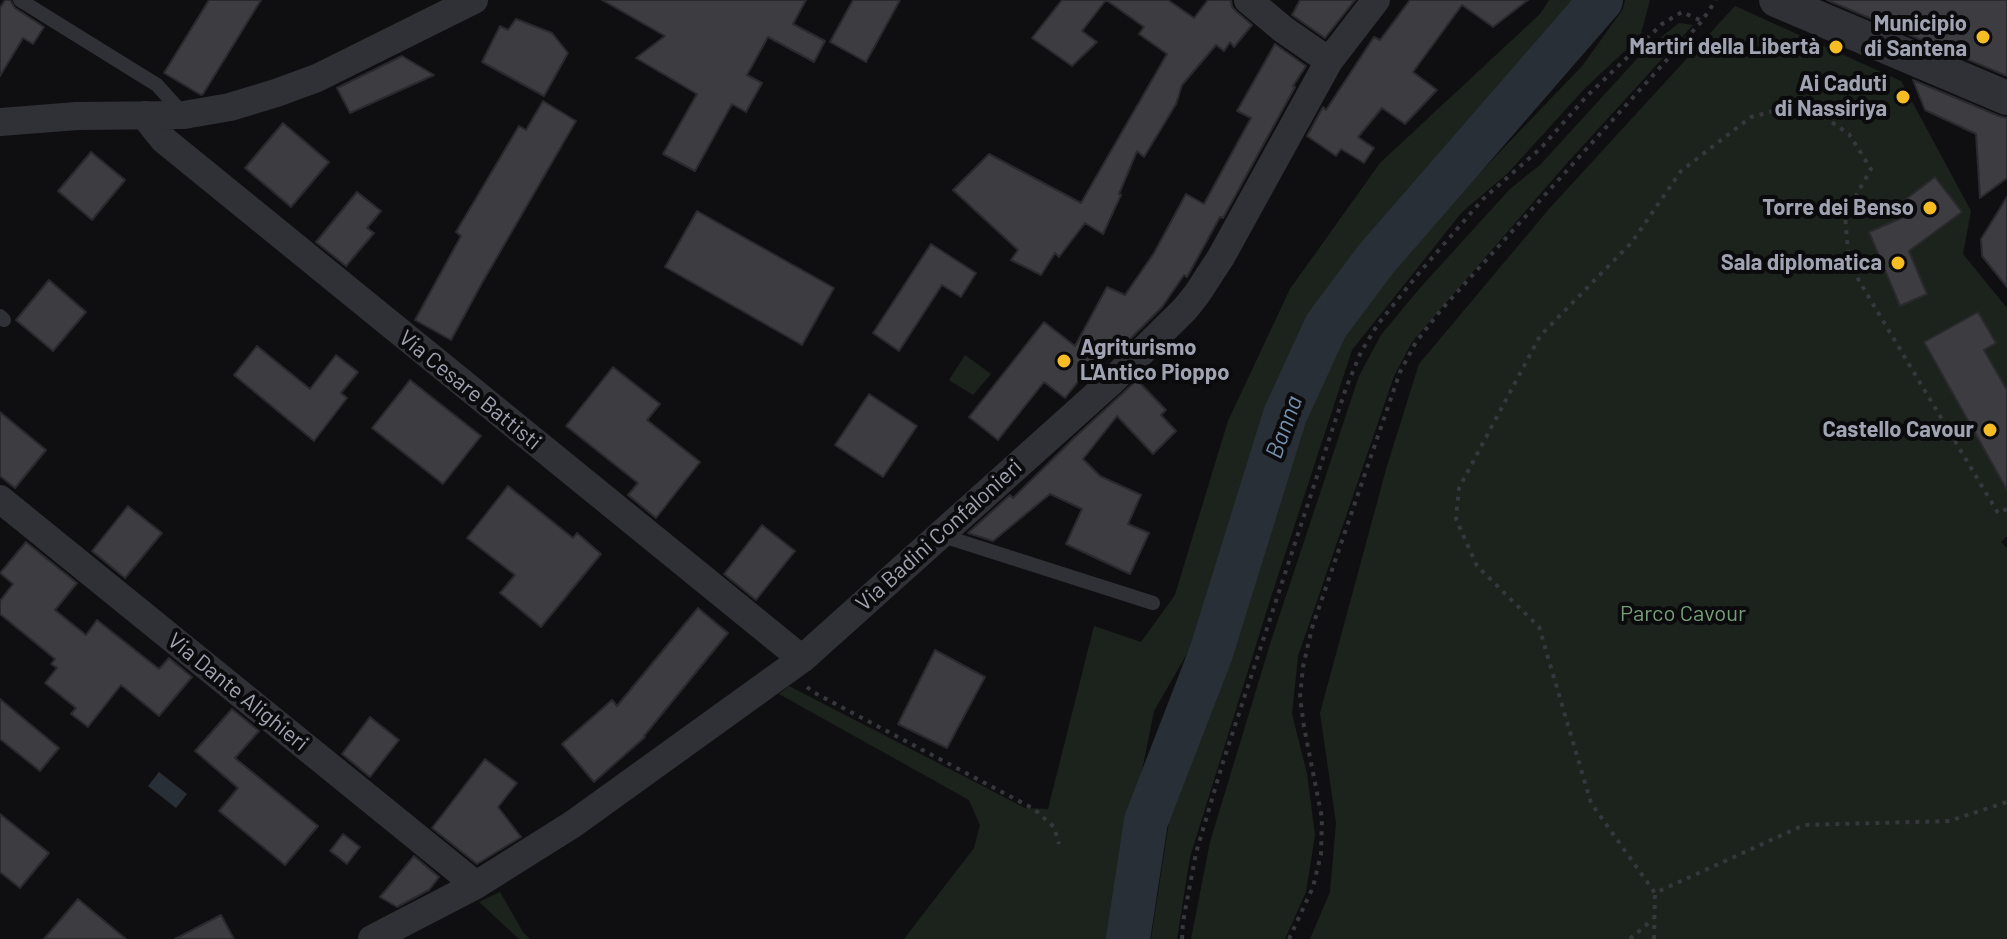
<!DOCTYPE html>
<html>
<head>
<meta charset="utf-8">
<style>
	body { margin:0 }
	canvas { display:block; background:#0f0f11 }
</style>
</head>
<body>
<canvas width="2007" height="939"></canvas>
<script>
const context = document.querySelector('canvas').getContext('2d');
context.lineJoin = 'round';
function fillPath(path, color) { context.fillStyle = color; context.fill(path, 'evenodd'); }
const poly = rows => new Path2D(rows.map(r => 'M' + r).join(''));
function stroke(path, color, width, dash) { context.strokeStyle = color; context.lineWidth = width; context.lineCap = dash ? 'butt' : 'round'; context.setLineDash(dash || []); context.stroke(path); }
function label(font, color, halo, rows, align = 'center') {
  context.font = font + ' Barlow,sans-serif'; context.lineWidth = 8; context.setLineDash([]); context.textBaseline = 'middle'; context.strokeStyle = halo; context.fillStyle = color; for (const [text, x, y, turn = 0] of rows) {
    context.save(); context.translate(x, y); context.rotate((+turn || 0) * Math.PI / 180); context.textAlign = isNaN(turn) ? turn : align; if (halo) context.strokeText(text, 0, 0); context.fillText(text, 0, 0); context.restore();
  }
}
fillPath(poly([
	[1549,0,1588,0,1513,92,1360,252,1276,395,1212,610,1154,711,1108,939,904,939,974,848,980,825,969,800,779,694,789,686,1025,808,1048,809,1094,626,1141,642,1175,595,1228,421,1290,289,1380,163,1540,14],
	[1625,0,1650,0,1640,37,1585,88,1508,173,1462,212,1352,350,1270,600,1190,857,1177,939,1151,939,1174,789,1321,369,1409,247,1583,65,1623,9],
	[1735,6,1901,81,1971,211,1963,254,2007,308,2007,536,2001,542,2007,548,2007,939,1310,939,1330,892,1336,823,1320,713,1387,466,1419,364,1549,209],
	[1679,23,1693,25,1567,163,1412,342,1394,376,1298,656,1292,714,1307,774,1315,835,1306,892,1285,939,1191,939,1210,842,1271,641,1359,376,1381,335,1420,288,1510,189,1541,164,1645,50],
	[965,355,991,374,973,395,949,380],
	[500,892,523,932,530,939,519,939,479,902]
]), '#1c231d');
fillPath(poly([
	[159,772,187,794,176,808,148,786]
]), '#282f36');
stroke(poly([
	[1128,939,1146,821,1211,653,1285,415,1326,326,1376,259,1601,0]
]), '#282f36', 44);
const building = poly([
	[5,0,10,0,15,8,44,27,33,44,23,38,0,76,0,8,5,0],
	[209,0,261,0,203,94,201,95,164,73,209,0],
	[602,0,806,0,793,24,825,41,814,62,768,37,747,75,762,83,746,112,732,104,695,171,663,154,697,94,636,58,665,36,602,0],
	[853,0,900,0,866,62,830,42,853,0],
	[1062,0,1106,0,1082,31,1097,42,1072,66,1032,38,1062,0],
	[1106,0,1168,0,1194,18,1208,0,1231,0,1232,7,1237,12,1252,25,1234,47,1230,42,1224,51,1216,45,1182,85,1176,104,1144,157,1137,151,1119,194,1121,195,1103,234,1085,223,1059,257,1055,253,1041,275,1011,260,1018,250,953,190,989,154,1081,203,1167,54,1139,34,1144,27,1106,0],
	[1300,0,1355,0,1325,38,1292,15,1300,0],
	[1410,0,1528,0,1493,27,1462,5,1413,72,1437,90,1405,124,1382,108,1358,137,1374,148,1364,163,1341,149,1336,156,1307,136,1323,107,1326,110,1374,37,1380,40,1410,0],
	[1827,0,2007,0,2007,76,1827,0],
	[516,19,552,33,568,53,544,96,482,62,500,26,508,30,516,19],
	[1275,44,1306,66,1293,86,1295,87,1223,218,1220,217,1187,277,1184,275,1162,307,1120,349,1109,343,1065,398,1044,382,998,440,969,417,1044,322,1075,346,1107,287,1125,295,1154,253,1186,194,1204,204,1251,118,1237,111,1275,44],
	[402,56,434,75,350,113,337,88,402,56],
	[1913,80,1999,116,2007,118,2007,178,1980,198,1976,134,1925,110,1913,80],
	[543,101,576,121,482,283,451,340,415,320,461,236,456,232,519,126,526,130,543,101],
	[283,123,329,162,291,207,245,168,283,123],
	[91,152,125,180,92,220,58,191,91,152],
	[1935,177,1962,212,1909,251,1927,294,1900,306,1869,232,1906,216,1898,205,1935,177],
	[357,192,381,211,367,228,374,233,346,266,316,242,357,192],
	[2007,197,2007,287,1982,256,1981,239,2007,197],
	[697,211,834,288,802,345,665,267,697,211],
	[931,244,976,273,961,297,942,285,899,351,873,333,931,244],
	[49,280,86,312,53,351,16,320,49,280],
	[1978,312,1996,343,1984,350,2007,390,2007,490,1924,342,1978,312],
	[257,346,310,389,336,355,358,372,341,393,347,398,314,441,234,375,257,346],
	[613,367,660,404,647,420,700,462,656,518,628,495,638,483,566,426,613,367],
	[410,380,481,436,443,484,372,428,410,380],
	[1137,380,1166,410,1161,415,1176,431,1153,454,1117,416,1083,459,1100,476,1141,495,1128,524,1149,533,1130,574,1066,544,1082,509,1050,494,993,541,968,533,1010,495,1013,498,1074,438,1137,380],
	[869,394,917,426,883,477,835,445,869,394],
	[0,412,46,450,15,488,0,476,0,412],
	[508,486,573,538,577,533,601,554,541,627,500,593,515,575,467,538,508,486],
	[128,506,162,533,125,578,92,551,128,506],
	[762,525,795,551,756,600,724,574,762,525],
	[26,542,77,583,55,610,86,635,97,620,159,669,169,658,192,677,159,716,121,685,88,727,71,714,76,708,45,683,57,668,51,664,55,659,0,614,0,601,13,584,0,573,26,542],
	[698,608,728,633,644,736,645,737,594,782,562,744,612,700,617,706,698,608],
	[935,650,985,677,947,748,898,724,935,650],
	[0,699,59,748,40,771,0,739,0,699],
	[232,709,259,731,235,758,318,826,285,865,219,811,238,788,195,751,232,709],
	[370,717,399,740,370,777,342,754,370,717],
	[485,759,517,783,498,807,521,837,477,864,432,828,485,759],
	[0,814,49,853,20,888,0,872,0,814],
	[343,834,360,847,347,864,330,851,343,834],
	[414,856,439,877,429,890,397,907,380,897,414,856],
	[78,899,126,939,44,939,78,899],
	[221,915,234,939,175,939,221,915]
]);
fillPath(building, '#3c3c41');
stroke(building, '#2a292d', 2);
stroke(poly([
	[2007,509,1998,513,1849,264,1845,215,1871,169,1849,134,1804,103,1751,117,1681,171,1632,242,1540,336,1459,488,1456,519,1477,566,1539,627,1591,803,1655,893,1804,825,1949,821,2007,802],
	[807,687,813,692,1034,809,1054,827,1059,844],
	[1182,939,1183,922,1196,853,1223,762,1346,388,1361,352,1378,324,1419,273,1483,199,1541,148,1587,96,1662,24,1682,12,1702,21],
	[1289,939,1313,887,1321,854,1322,818,1304,727,1300,697,1303,667,1312,628,1400,372,1416,342,1441,310,1702,21,1716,0],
	[1630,939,1653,919],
	[1654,939,1655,893]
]), '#36383d', 4, [4, 6]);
stroke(poly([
	[20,0,157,85,184,115],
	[0,316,4,320],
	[940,535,1153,603]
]), '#303136', 14);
stroke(poly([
	[1248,0,1284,30,1329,61],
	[144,115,164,140,802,659],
	[0,122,77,116,184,115,230,107,276,93,317,78,474,0],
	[0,499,476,885],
	[372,939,476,885,573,824,802,659,1113,380,1185,309,1197,294,1221,257,1329,61,1376,0]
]), '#303136', 28);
stroke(poly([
	[1776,0,2007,98]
]), '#303136', 34);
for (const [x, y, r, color] of [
	[1983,37,8,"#f5bc23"],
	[1836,47,8,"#f5bc23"],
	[1903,97,8,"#f5bc23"],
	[1930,208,8,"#f5bc23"],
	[1898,263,8,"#f5bc23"],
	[1064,361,8,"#f5bc23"],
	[1990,430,8,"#f5bc23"]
]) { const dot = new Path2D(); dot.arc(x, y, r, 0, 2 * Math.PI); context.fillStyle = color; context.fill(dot); stroke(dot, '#0b0a0c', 3); }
label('bold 22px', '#a0a4b2', '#0b0a0c', [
	["Municipio",1967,24],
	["di Santena",1967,49],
	["Martiri della Libertà",1820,47],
	["Ai Caduti",1887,84],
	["di Nassiriya",1887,109],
	["Torre dei Benso",1914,208],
	["Sala diplomatica",1882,263],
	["Agriturismo",1080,348,"left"],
	["L'Antico Pioppo",1080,373,"left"],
	["Castello Cavour",1974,430]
], 'right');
label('22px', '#a0a4b2', '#0b0a0c', [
	["Via Cesare Battisti",470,390,39],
	["Via Badini Confalonieri",939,535,-42],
	["Via Dante Alighieri",238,692,39]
]);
label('22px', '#769e7b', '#0b0a0c', [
	["Parco Cavour",1683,614]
]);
label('italic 24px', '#7590af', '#0b0a0c', [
	["Banna",1284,427,-70]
]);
</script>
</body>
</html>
